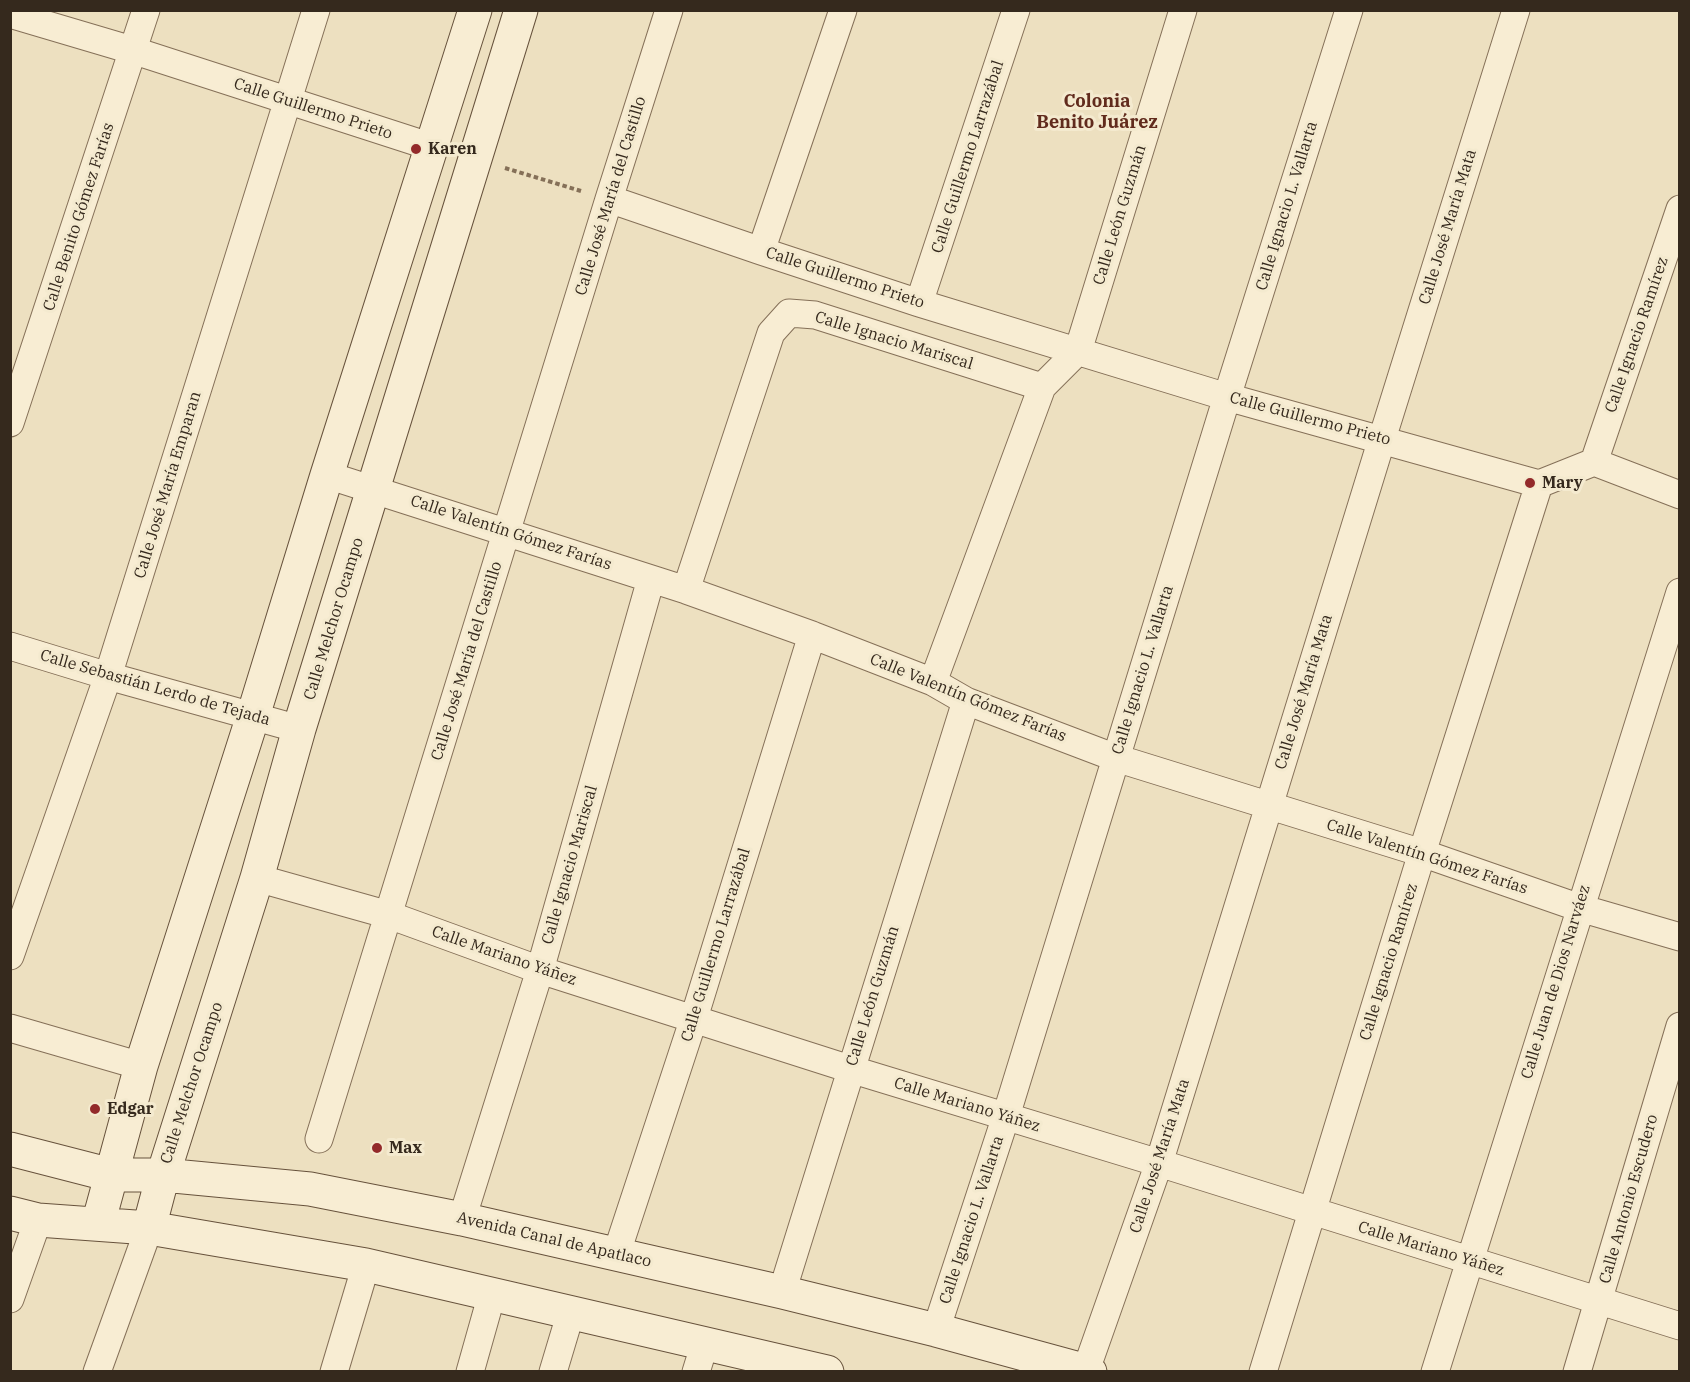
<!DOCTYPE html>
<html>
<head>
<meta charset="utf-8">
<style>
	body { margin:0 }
	#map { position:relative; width:1690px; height:1382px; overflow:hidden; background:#ede0c0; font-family:"IBM Plex Serif",serif }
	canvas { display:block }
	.frame { position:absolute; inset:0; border:12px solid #35291d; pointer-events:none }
</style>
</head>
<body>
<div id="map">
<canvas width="1690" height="1382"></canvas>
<div class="frame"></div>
</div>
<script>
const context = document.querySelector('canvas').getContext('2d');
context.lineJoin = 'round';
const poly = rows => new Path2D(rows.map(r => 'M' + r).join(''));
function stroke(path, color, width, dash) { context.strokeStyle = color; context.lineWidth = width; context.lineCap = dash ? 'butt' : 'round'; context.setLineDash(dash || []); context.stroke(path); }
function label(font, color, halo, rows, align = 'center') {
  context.font = font + ' "IBM Plex Serif",serif'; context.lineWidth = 6; context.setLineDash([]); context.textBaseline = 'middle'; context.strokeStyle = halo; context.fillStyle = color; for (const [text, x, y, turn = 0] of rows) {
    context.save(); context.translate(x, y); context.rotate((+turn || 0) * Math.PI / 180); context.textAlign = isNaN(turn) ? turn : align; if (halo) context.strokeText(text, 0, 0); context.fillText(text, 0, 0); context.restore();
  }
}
const street = poly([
	[10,14,135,51,432,147],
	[609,199,761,251,919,303,1227,397,1539,484,1594,462,1680,495],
	[761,251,843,10],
	[919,303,1016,10],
	[10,423,146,10],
	[1594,462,1680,209],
	[327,475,686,590,812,635,933,682,966,701,1116,758,1422,853,1580,908,1680,937],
	[686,590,771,333,789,313,815,315,1042,387],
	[10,646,108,676,299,729],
	[933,682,1042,387,1078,351,1183,10],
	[257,878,389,915,540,970,850,1069,1159,1163,1680,1326],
	[10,956,108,676,316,10],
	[10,1028,141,1066],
	[319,1139,609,199,669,10],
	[462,1219,540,970,651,579],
	[616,1255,694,1018,812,635],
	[782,1292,966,701],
	[10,1299,38,1220],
	[936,1330,1006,1116,1227,397,1349,10],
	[1086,1370,1159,1163,1382,439,1516,10],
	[97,1372,149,1228],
	[334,1372,366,1265],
	[470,1372,492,1294],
	[553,1372,571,1312],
	[696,1372,705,1343],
	[1263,1372,1422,853,1539,484],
	[1435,1372,1680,592],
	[1577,1372,1680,1026]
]);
const secondary = poly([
	[10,1149,111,1175,163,1175,310,1189,462,1219,782,1292,936,1330,1090,1372],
	[10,1213,38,1220,149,1228,366,1265,827,1372],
	[98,1224,141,1066,253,716,327,475,475,10],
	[149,1228,163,1175,257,878,299,729,521,10]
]);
stroke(street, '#857058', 29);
stroke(secondary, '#67523c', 35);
stroke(poly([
	[505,168,581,191]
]), '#857058', 4, [4.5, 3]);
stroke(street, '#f8edd3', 27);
stroke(secondary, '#f8edd3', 33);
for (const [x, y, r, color] of [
	[416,149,6,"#932a2a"],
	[1530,483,6,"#932a2a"],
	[95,1109,6,"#932a2a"],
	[377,1148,6,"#932a2a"]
]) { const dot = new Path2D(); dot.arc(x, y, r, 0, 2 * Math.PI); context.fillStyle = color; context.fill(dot); stroke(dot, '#f4eacf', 2); }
label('16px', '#35291d', '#f4eacf', [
	["Calle Guillermo Prieto",313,109,18],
	["Calle Guillermo Larrazábal",968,157,-72],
	["Calle José María del Castillo",611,196,-73],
	["Calle Ignacio L. Vallarta",1287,206,-73],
	["Calle León Guzmán",1120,215,-73],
	["Calle Benito Gómez Farías",79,217,-72],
	["Calle José María Mata",1448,227,-73],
	["Calle Guillermo Prieto",845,278,18],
	["Calle Ignacio Ramírez",1637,335,-71],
	["Calle Ignacio Mariscal",894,341,17],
	["Calle Guillermo Prieto",1310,419,15],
	["Calle José María Emparan",168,485,-73],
	["Calle Valentín Gómez Farías",511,533,18],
	["Calle Melchor Ocampo",334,619,-73],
	["Calle José María del Castillo",467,661,-73],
	["Calle Ignacio L. Vallarta",1143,670,-73],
	["Calle Sebastián Lerdo de Tejada",155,688,16],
	["Calle José María Mata",1304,692,-73],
	["Calle Valentín Gómez Farías",968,698,22],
	["Calle Valentín Gómez Farías",1427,857,18],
	["Calle Ignacio Mariscal",570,865,-74],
	["Calle Guillermo Larrazábal",716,945,-73],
	["Calle Mariano Yáñez",504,956,19],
	["Calle Ignacio Ramírez",1389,962,-73],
	["Calle Juan de Dios Narváez",1556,982,-73],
	["Calle León Guzmán",873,996,-73],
	["Calle Melchor Ocampo",192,1083,-72],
	["Calle Mariano Yáñez",967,1105,17],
	["Calle José María Mata",1160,1156,-72],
	["Calle Antonio Escudero",1629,1199,-74],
	["Calle Ignacio L. Vallarta",972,1220,-72],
	["Avenida Canal de Apatlaco",554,1240,13],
	["Calle Mariano Yáñez",1431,1249,17]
]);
label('bold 16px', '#35291d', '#f4eacf', [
	["Karen",428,149],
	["Mary",1542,483],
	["Edgar",107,1109],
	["Max",389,1148]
], 'left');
label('bold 18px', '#612b1d', '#f4eacf', [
	["Colonia",1097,102],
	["Benito Juárez",1097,123]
]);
</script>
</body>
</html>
